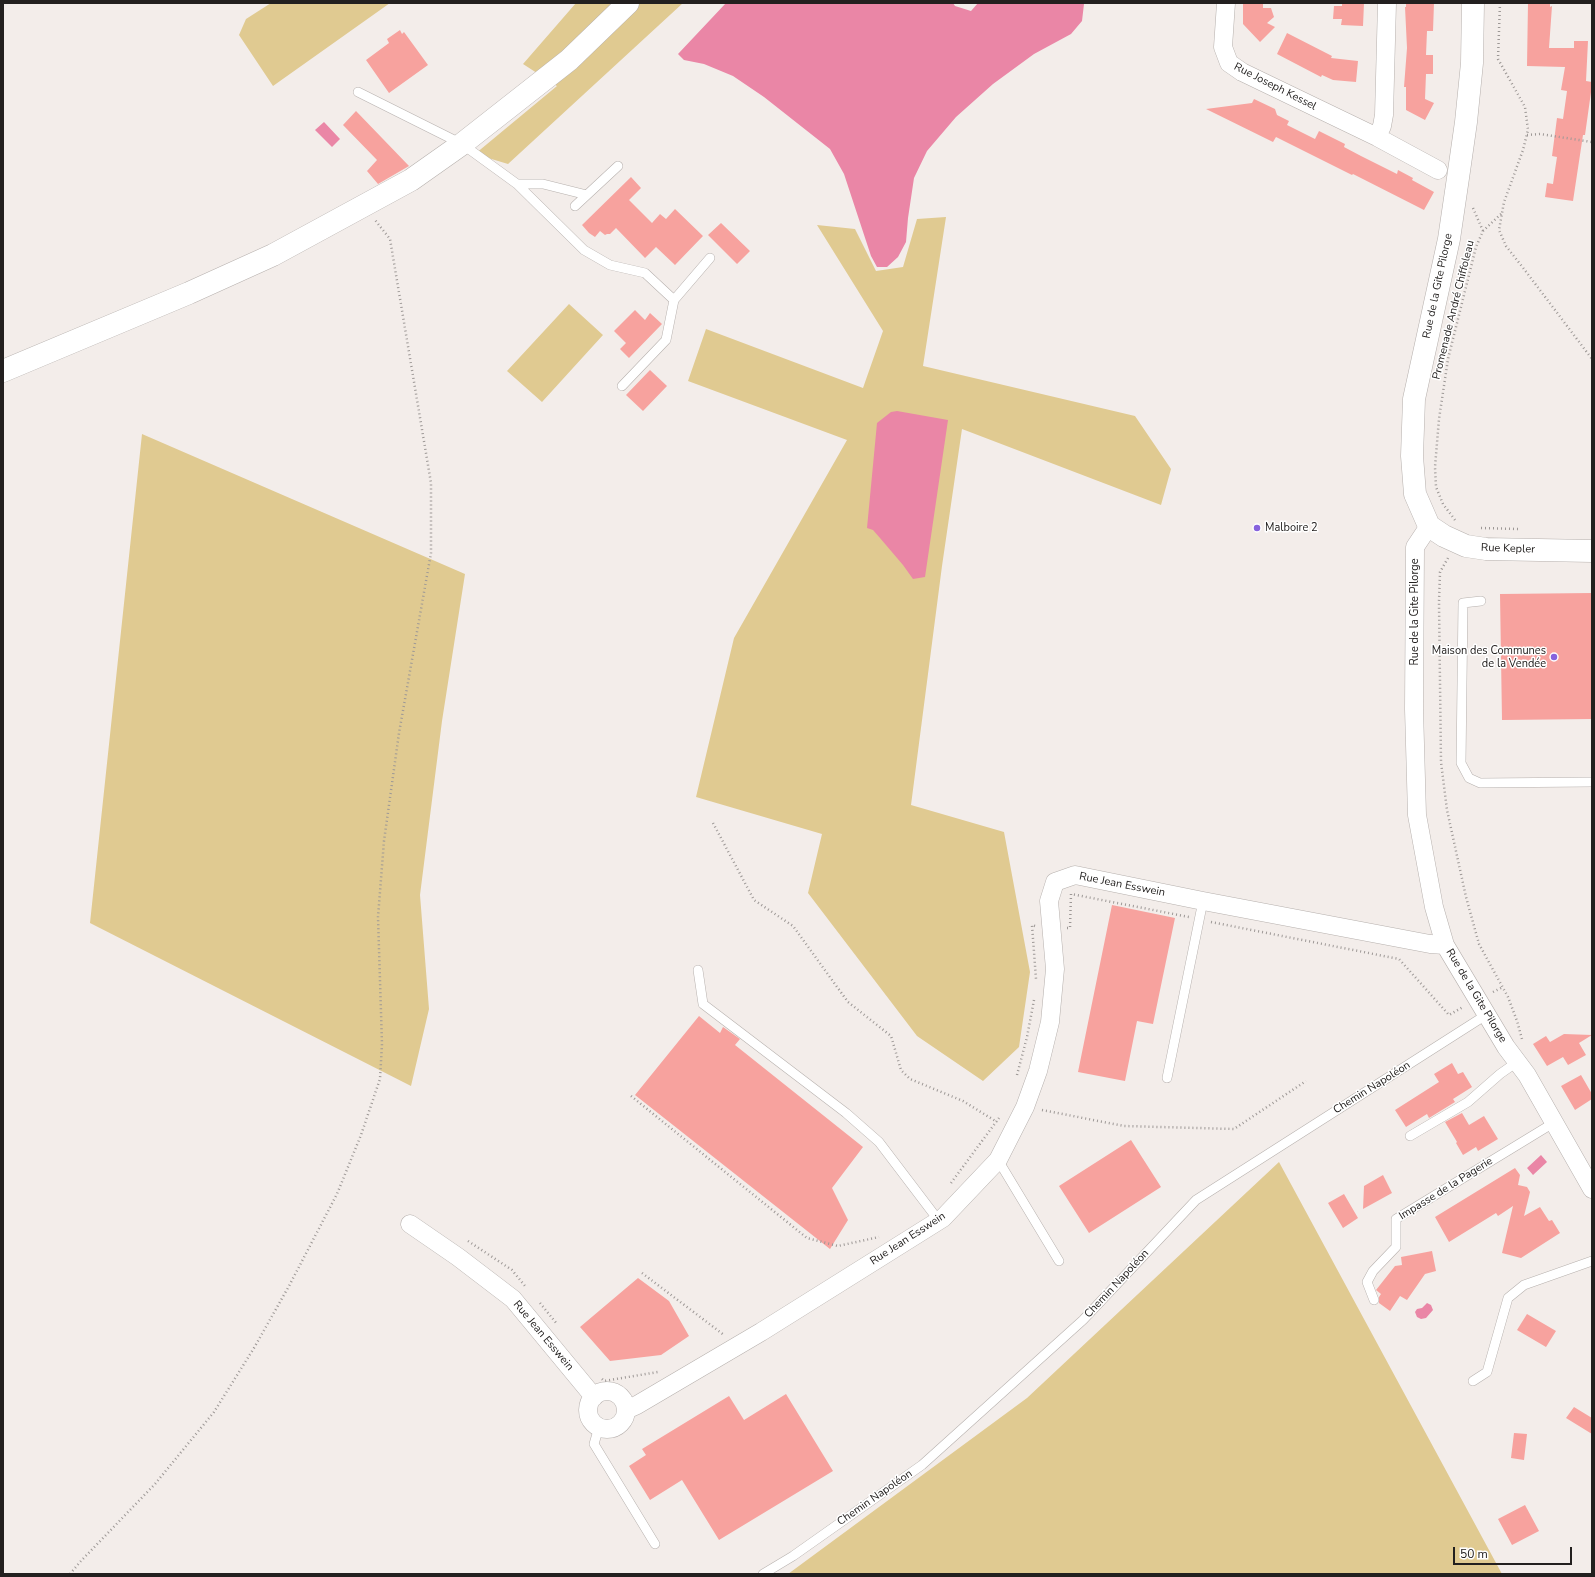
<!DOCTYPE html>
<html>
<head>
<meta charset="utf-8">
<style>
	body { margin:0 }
	#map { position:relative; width:1595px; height:1577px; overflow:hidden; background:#f3edea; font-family:"Nunito Sans",sans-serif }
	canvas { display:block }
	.frame { position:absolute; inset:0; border:4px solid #23201f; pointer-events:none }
	.scale { position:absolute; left:1453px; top:1547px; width:119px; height:18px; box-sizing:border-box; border:2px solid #23201f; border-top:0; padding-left:5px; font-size:12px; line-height:14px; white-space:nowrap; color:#23201f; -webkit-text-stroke:3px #fff; paint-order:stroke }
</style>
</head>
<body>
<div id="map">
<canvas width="1595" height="1577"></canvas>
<div class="frame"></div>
<div class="scale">50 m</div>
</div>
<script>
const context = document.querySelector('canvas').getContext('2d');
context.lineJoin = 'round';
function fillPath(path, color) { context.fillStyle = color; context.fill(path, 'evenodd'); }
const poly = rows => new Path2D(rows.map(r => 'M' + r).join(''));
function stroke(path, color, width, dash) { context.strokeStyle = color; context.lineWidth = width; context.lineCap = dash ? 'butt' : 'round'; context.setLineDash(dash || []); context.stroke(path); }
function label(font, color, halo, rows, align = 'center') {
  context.font = font + ' "Nunito Sans",sans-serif'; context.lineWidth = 3; context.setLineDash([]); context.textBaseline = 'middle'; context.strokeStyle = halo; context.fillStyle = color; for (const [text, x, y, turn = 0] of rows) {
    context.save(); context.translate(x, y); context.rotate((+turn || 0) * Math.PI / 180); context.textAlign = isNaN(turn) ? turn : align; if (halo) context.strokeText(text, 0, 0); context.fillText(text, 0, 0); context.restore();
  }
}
fillPath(poly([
	[271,3,390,3,273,86,239,35,246,19],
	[576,3,683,3,508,164,475,154,557,86,523,64],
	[946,217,923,366,1135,416,1171,469,1161,505,962,429,942,566,911,805,1004,832,1030,972,1019,1047,983,1081,917,1036,808,893,822,834,696,797,734,638,847,440,688,381,706,329,863,388,883,331,817,225,855,229,876,271,903,267,917,219],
	[569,304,603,335,542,402,507,371],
	[142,434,465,574,442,721,420,895,429,1009,411,1086,90,923],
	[1279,1162,1502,1574,788,1574,1027,1398]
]), '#e0ca91');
fillPath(poly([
	[726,3,953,3,955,6,971,11,978,3,1084,4,1082,21,1071,34,1034,54,993,84,956,117,927,151,914,178,908,218,906,242,898,257,887,267,877,267,871,256,844,174,830,149,764,97,733,76,704,64,684,60,678,54],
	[324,122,340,139,332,147,315,130],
	[897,411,948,420,925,577,913,579,903,565,880,538,873,530,867,528,877,423,891,412],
	[1541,1155,1547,1162,1533,1175,1527,1168],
	[1427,1303,1431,1305,1433,1310,1426,1318,1421,1319,1417,1317,1415,1312,1417,1309,1422,1308]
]), '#ea86a6');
fillPath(poly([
	[1243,3,1263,3,1263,8,1271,8,1274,17,1267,23,1275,27,1260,42,1243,24],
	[1342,3,1364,3,1363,26,1341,25,1342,19,1333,19,1334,6,1342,6],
	[1406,3,1434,3,1433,31,1427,31,1426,55,1433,55,1433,74,1426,74,1425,99,1434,103,1425,120,1406,110,1406,87,1404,87,1407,48,1405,7,1406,7],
	[1528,3,1550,3,1550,7,1552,6,1549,48,1574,48,1574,41,1588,41,1586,81,1592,82,1592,85,1585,135,1583,135,1573,201,1545,197,1547,183,1553,184,1555,170,1557,157,1552,156,1557,118,1563,119,1567,91,1561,90,1565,67,1527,66],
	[400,30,402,34,404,32,428,65,389,93,366,60,389,43,387,39],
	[1287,33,1332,56,1331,58,1358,61,1356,82,1333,80,1322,75,1321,77,1277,54],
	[1254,99,1275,109,1277,115,1289,121,1287,125,1315,139,1319,131,1345,144,1344,147,1361,156,1397,174,1398,170,1413,178,1412,180,1434,192,1424,210,1353,174,1352,175,1276,137,1273,142,1206,109,1252,103],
	[356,111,409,166,378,184,367,171,377,160,343,125],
	[631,177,641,188,629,200,652,223,660,214,666,219,675,209,703,236,675,265,656,247,645,258,616,228,610,234,607,234,605,235,600,231,595,237,589,233,582,225],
	[721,223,750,251,737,264,708,235],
	[635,310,645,320,650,313,662,324,629,358,620,349,626,343,614,331],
	[650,370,667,386,643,411,626,395],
	[1592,593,1592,719,1502,720,1500,594],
	[1112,905,1175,918,1153,1024,1137,1021,1125,1081,1078,1072],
	[699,1016,720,1033,723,1027,740,1039,735,1045,863,1147,832,1188,848,1220,830,1249,635,1095],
	[1564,1034,1592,1035,1579,1043,1586,1055,1568,1065,1563,1057,1547,1066,1533,1044,1546,1036,1550,1042],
	[1452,1063,1458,1074,1463,1072,1472,1087,1453,1099,1455,1102,1429,1118,1427,1114,1406,1127,1395,1110,1439,1082,1434,1074],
	[1581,1075,1592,1094,1592,1099,1575,1110,1561,1086],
	[1462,1113,1469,1125,1484,1116,1498,1139,1478,1151,1476,1147,1463,1155,1456,1143,1457,1142,1445,1122],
	[1131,1140,1161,1187,1089,1233,1059,1186],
	[1515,1168,1520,1175,1518,1185,1527,1187,1530,1192,1524,1216,1540,1207,1549,1221,1552,1220,1560,1233,1521,1258,1502,1253,1513,1206,1498,1216,1496,1213,1449,1242,1435,1217],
	[1383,1175,1392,1193,1363,1209,1364,1186],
	[1344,1194,1358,1218,1343,1228,1328,1203],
	[1432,1251,1436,1271,1425,1274,1407,1300,1400,1296,1390,1311,1379,1303,1379,1297,1381,1294,1376,1290,1395,1266,1402,1265,1401,1257],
	[638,1278,669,1301,689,1336,661,1355,610,1361,580,1327],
	[1527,1314,1556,1331,1546,1347,1517,1330],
	[786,1394,833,1471,719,1540,682,1480,650,1500,629,1466,646,1455,642,1449,729,1396,744,1420],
	[1574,1407,1592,1418,1592,1434,1566,1418],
	[1514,1433,1527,1434,1524,1460,1511,1458],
	[1525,1505,1539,1531,1512,1545,1498,1519]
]), '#f7a29e');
const service = poly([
	[358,92,462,144,517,184,584,250,610,265,645,273,674,300],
	[517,184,543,184,587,195],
	[575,206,618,166],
	[622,386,666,340,674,300,710,258],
	[1481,601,1463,603,1461,763,1469,778,1480,783,1592,782],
	[698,970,703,1004,846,1113,879,1142,939,1221],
	[1167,1078,1203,901],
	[1410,1136,1468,1102,1500,1074,1517,1062],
	[998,1160,1059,1261],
	[1374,1300,1367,1282,1373,1271,1396,1247,1396,1219,1555,1122],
	[1473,1381,1487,1372,1508,1298,1524,1285,1592,1261],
	[599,1427,594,1444,655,1544],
	[763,1574,793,1556,922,1465,1083,1320,1196,1200,1486,1015]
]);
const minor = poly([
	[1226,3,1223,47,1229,63,1242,72,1377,137,1438,170],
	[1377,137,1382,126,1384,115,1387,3],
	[1429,526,1415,547,1414,709,1417,815,1434,907,1445,945,1506,1047,1527,1075,1592,1189],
	[410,1224,458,1257,513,1299,594,1397],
	'588 1410a19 19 0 1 1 38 0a19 19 0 1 1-38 0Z',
	[626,1410,637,1405,761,1332,943,1218,998,1160,1025,1107,1038,1071,1050,1022,1055,969,1049,901,1055,882,1075,875,1203,901,1430,944,1445,945]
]);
const tertiary = poly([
	[1473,3,1472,63,1466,122,1458,178,1449,239,1414,399,1412,456,1415,494,1429,526,1444,536,1466,546,1486,549,1592,551],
	[3,371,189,293,273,255,411,180,462,144,569,60,628,3]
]);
stroke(service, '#b6b0ad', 10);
stroke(minor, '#b6b0ad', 19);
stroke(tertiary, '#b6b0ad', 23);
stroke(poly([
	[1500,3,1498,59,1525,107,1528,130,1523,150,1504,202,1499,230,1506,246,1524,269,1592,359],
	[1527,135,1540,134,1592,142],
	[1473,208,1483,231],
	[1455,520,1443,504,1436,487,1435,467,1439,419,1448,359,1476,247,1483,231,1502,213],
	[1481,528,1518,529],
	[1448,558,1440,572,1439,602,1441,762,1447,810,1466,897,1479,944,1508,997,1517,1021,1522,1039],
	[713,823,754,900,793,926,848,1002,891,1036,901,1070,910,1079,963,1101,997,1122],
	[1211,922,1399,959,1449,1015,1463,1007],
	[1035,926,1032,925,1036,979],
	[1067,928,1070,928,1071,894,1189,917],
	[1493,992,1503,987],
	[1017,1075,1027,1037,1034,1000],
	[631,1096,807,1238,838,1246,879,1237],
	[1042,1110,1124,1126,1234,1129,1306,1081],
	[951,1183,999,1118],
	[468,1241,512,1270,525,1286],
	[642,1273,724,1335],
	[540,1303,557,1324],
	[602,1379,604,1381,658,1372],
	[70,1574,80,1562,155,1484,214,1412,254,1348,289,1286,337,1194,361,1135,380,1079,382,1044,378,917,384,841,399,733,431,553,431,483,390,239,375,220]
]), '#9d9896', 2.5, [1, 3]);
stroke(service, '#fff', 9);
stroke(minor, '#fff', 18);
stroke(tertiary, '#fff', 22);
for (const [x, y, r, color] of [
	[1257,528,4,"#8662dd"],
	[1554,657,4,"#8662dd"]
]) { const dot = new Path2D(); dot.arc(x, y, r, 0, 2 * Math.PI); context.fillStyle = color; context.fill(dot); stroke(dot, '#fff', 1.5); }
label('11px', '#23201f', '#fff', [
	["Rue Joseph Kessel",1275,87,27],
	["Rue de la Gite Pilorge",1438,286,-78],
	["Promenade André Chiffoleau",1454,310,-76],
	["Rue Kepler",1508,549,2],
	["Rue de la Gite Pilorge",1415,612,-90],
	["Rue Jean Esswein",1122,885,11],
	["Rue de la Gite Pilorge",1476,996,59],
	["Chemin Napoléon",1372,1088,-32],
	["Impasse de la Pagerie",1446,1189,-32],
	["Rue Jean Esswein",908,1239,-33],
	["Chemin Napoléon",1117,1284,-47],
	["Rue Jean Esswein",543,1336,50],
	["Chemin Napoléon",875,1498,-35]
]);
label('11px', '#23201f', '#fff', [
	["Malboire 2",1265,528],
	["Maison des Communes",1546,651,"right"],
	["de la Vendée",1546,664,"right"]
], 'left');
</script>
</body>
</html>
